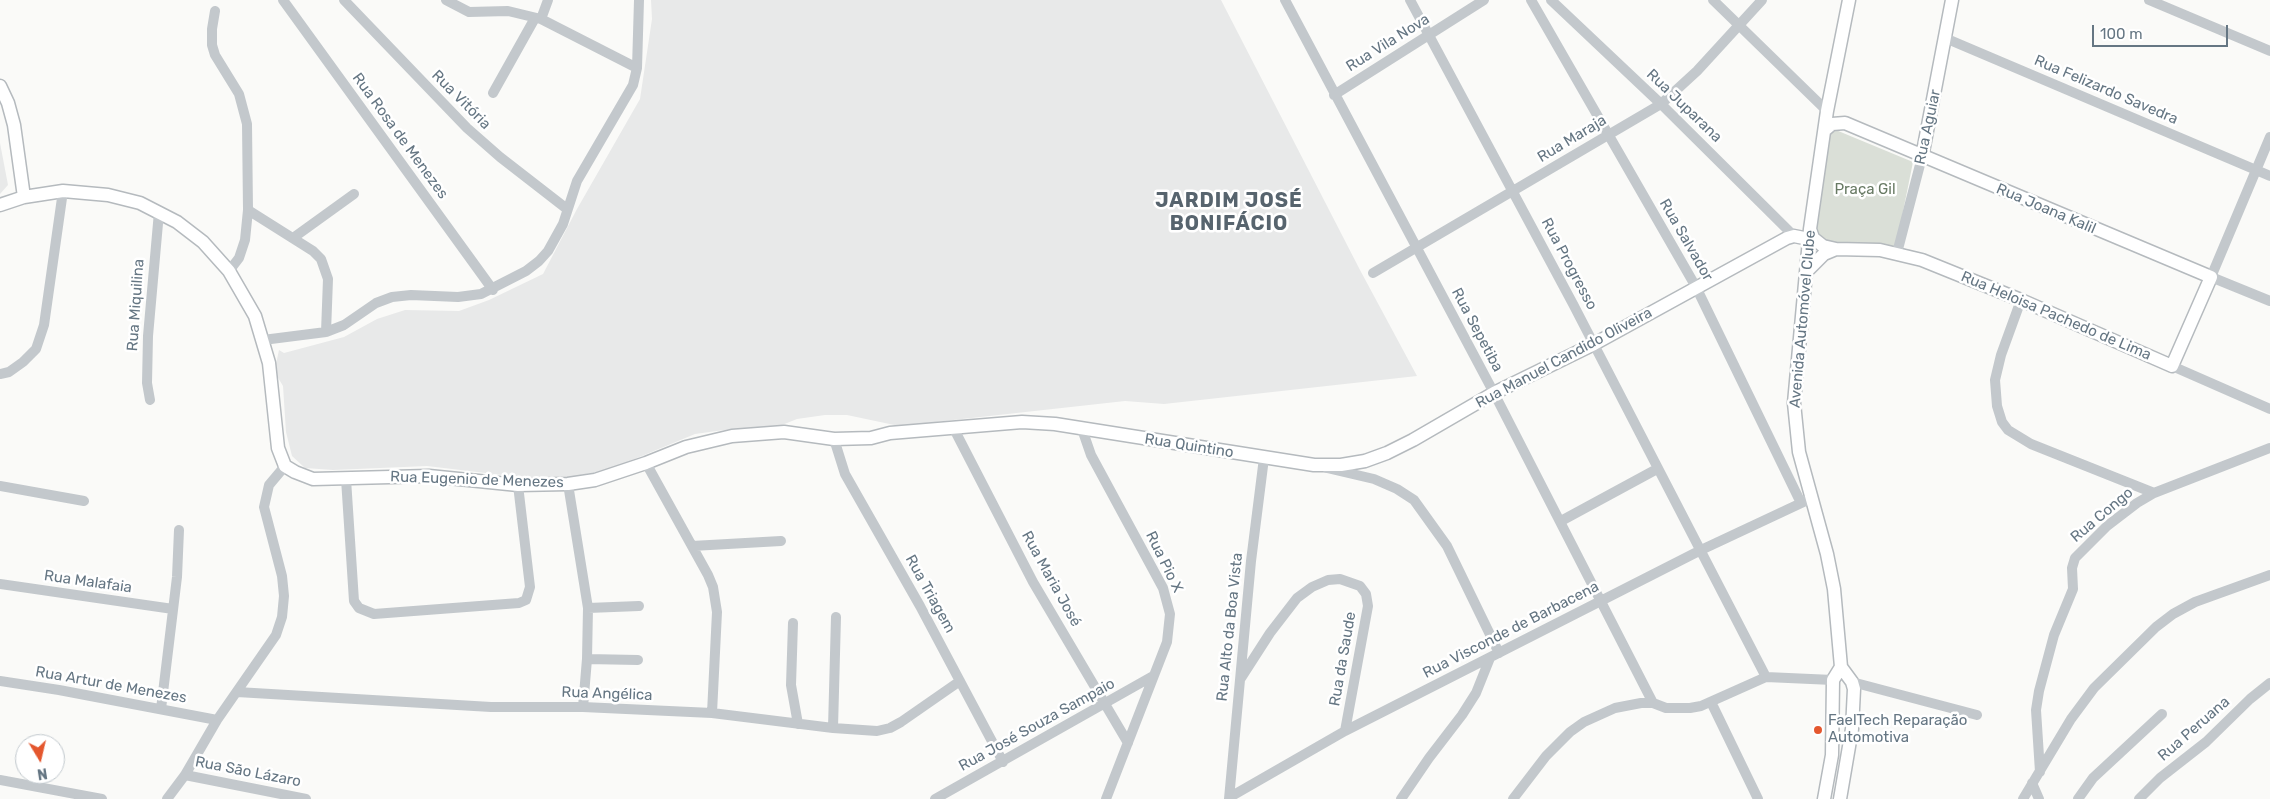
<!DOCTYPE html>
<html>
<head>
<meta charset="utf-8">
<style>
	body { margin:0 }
	#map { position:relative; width:2270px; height:799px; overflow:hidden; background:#fafaf8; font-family:Rubik,sans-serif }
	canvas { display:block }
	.north { position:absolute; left:15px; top:734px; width:50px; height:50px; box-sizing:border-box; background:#fff; border:1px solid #c1c8cd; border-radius:50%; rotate:171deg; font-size:14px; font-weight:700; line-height:20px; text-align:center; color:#657683 }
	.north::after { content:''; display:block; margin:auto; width:18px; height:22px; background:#e4572e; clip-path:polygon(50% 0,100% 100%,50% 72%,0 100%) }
	.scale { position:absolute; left:2092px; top:25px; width:136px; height:22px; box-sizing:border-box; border:2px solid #657683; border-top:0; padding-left:6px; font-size:15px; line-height:18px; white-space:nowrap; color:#657683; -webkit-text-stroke:4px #fff; paint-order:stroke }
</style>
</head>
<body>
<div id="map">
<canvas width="2270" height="799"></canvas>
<div class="north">N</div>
<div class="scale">100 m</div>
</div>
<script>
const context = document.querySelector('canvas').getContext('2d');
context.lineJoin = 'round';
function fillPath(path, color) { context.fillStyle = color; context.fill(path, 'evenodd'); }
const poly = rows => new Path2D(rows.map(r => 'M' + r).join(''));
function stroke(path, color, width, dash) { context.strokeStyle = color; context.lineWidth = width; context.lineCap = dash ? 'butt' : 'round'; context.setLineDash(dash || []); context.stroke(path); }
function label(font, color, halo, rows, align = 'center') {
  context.font = font + ' Rubik,sans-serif'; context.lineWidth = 5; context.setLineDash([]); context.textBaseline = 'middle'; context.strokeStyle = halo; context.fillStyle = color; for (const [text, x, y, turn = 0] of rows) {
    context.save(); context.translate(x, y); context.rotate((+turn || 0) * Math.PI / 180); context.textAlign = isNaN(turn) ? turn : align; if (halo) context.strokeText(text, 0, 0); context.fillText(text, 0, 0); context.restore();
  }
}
fillPath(poly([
	[651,0,1221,0,1360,270,1417,376,1164,404,1125,401,899,426,847,415,825,415,797,419,777,427,724,430,695,434,608,470,564,478,527,478,427,466,333,470,305,468,292,456,286,432,283,386,277,376,276,364,279,350,284,353,344,337,377,319,405,310,459,311,489,300,543,274,577,209,640,99,652,19],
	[0,143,8,185,0,194]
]), '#e8e9e9');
fillPath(poly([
	[1831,128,1913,162,1896,246,1814,245]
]), '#dadfd7');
const major = poly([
	[0,86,8,103,14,125,24,197],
	[1922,157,1952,0],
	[0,205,24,197,63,191,108,195,140,203,177,222,203,242,229,271,255,316,269,363,278,448,285,466,295,472,313,479,429,476,518,485,568,484,595,480,646,463,686,447,732,436,784,432,834,439,871,438,890,433,1022,422,1055,424,1314,465,1341,465,1365,461,1387,453,1413,440,1494,393,1594,344,1787,238,1794,236,1809,239],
	[1810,229,1813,238,1823,246,1836,249,1880,250,1922,260,2021,300,2172,366,2211,277,1845,123,1832,124,1825,130],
	[1806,272,1824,254,1836,249],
	[1824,799,1832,755,1833,680,1841,667],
	[1840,799,1852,729,1854,689,1852,682,1841,667,1834,589,1827,554,1799,452,1794,403,1810,229,1827,111,1849,0]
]);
stroke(major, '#b5babe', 15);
stroke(poly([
	[283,0,493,290],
	[344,0,467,128,500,157,567,209],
	[446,0,469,12,508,11,541,19,637,68],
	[1285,0,1494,393,1653,703],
	[1410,0,1573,304,1766,677],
	[1531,0,1696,287,1801,503],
	[1551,0,1661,104,1794,236],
	[1713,0,1827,111],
	[2149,0,2270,51],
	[215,11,212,29,212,45,215,55,239,94,247,124,248,210,245,240,239,258,229,271],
	[541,19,548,0],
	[1945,38,2270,176],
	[493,93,535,18],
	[1334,95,1484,0],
	[2270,137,2211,277,2270,301],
	[248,210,313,251,321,259,328,279,326,332],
	[293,238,354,194],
	[1897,253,1922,157],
	[1373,273,1661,104,1697,71,1762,0],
	[2021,300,2001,355,1995,380,1997,406,2002,422,2008,430,2031,444,2154,493],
	[263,340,326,332,344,325,376,303,392,297,411,295,458,297,481,294,526,271,539,261,548,251,563,224,577,181,633,85,637,68,639,0],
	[2172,366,2270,409],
	[0,374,9,372,23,362,36,349,44,325,63,191],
	[150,400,147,383,148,336,159,212],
	[953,427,1033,582,1128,743],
	[1082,429,1091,455,1163,588,1170,614,1167,642,1106,799],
	[834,439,845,474,920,606,1003,762],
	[646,463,708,575,713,587,717,612,712,713],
	[1327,468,1374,479,1397,489,1414,500,1447,546,1499,653],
	[346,479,354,601,359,608,374,614,519,603,526,600,530,587,518,485],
	[568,484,588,608,587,659,583,707],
	[0,486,84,501],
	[1561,521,1657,469],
	[692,546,781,541],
	[0,584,173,609],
	[588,608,639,606],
	[793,623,791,685,798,724],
	[587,659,638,660],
	[1241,678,1270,633,1297,598,1312,587,1328,580,1340,579,1360,586,1366,594,1368,606,1345,731],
	[0,681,59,690,217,720],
	[1852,682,1977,715],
	[237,692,491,707,583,707,712,713,833,728,877,731,890,728,901,722,960,681],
	[1711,702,1758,799],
	[161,709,177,577,179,530],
	[833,728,836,617],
	[2040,772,2036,710,2039,691,2054,635,2073,589,2072,568,2075,558,2107,526,2137,503,2154,493,2270,448],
	[185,775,306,799],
	[0,780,102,799],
	[2032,783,2039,799],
	[1230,797,1345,731,1701,550,1812,498],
	[167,799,185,775,217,720,276,635,282,617,284,596,282,576,264,507,269,485,285,466],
	[935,799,1153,676],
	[1229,799,1251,561,1264,458],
	[1401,799,1429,758,1462,715,1476,693,1490,658],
	[1513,799,1546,756,1570,732,1584,722,1615,708,1641,703,1653,703,1666,708,1690,708,1701,706,1766,677,1833,680],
	[2023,799,2071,719,2094,688,2156,627,2173,614,2195,602,2270,575],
	[2078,799,2093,778,2162,714],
	[2139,799,2160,778,2206,742,2250,699,2270,683]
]), '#c3c8cc', 10);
stroke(major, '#fff', 12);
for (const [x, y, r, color] of [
	[1818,730,5,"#e4572e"]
]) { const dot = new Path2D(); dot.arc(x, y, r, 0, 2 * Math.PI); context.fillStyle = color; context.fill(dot); stroke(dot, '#fff', 2); }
label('15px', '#657683', '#fff', [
	["Rua Vila Nova",1388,43,-32],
	["Rua Felizardo Savedra",2106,90,23],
	["Rua Vitória",461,100,45],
	["Rua Juparana",1684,106,44],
	["Rua Aguiar",1928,127,-78],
	["Rua Rosa de Menezes",400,136,54],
	["Rua Maraja",1572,139,-31],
	["Rua Joana Kalil",2046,209,23],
	["Rua Salvador",1686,240,60],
	["Rua Progresso",1569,264,62],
	["Rua Miquilina",136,305,-86],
	["Rua Heloisa Pachedo de Lima",2056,316,23],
	["Avenida Automóvel Clube",1803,319,-85],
	["Rua Sepetiba",1477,330,62],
	["Rua Manuel Candido Oliveira",1564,358,-28],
	["Rua Quintino",1189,446,9],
	["Rua Eugenio de Menezes",477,480,2],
	["Rua Congo",2102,515,-40],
	["Rua Pio X",1164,562,64],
	["Rua Maria José",1051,579,61],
	["Rua Malafaia",88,582,8],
	["Rua Triagem",930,594,61],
	["Rua Alto da Boa Vista",1230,627,-84],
	["Rua Visconde de Barbacena",1511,630,-27],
	["Rua da Saude",1343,659,-80],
	["Rua Artur de Menezes",111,685,10],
	["Rua Angélica",607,694,2],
	["Rua José Souza Sampaio",1037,725,-29],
	["Rua Peruana",2194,729,-41],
	["Rua São Lázaro",248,772,11]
]);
label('15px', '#687a64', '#fff', [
	["Praça Gil",1865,190]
]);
label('15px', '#657683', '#fff', [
	["FaelTech Reparação",1828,721],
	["Automotiva",1828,738]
], 'left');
context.letterSpacing = '1px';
label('bold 20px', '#57646e', '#fff', [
	["JARDIM JOSÉ",1229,201],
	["BONIFÁCIO",1229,224]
]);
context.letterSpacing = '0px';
</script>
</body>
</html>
